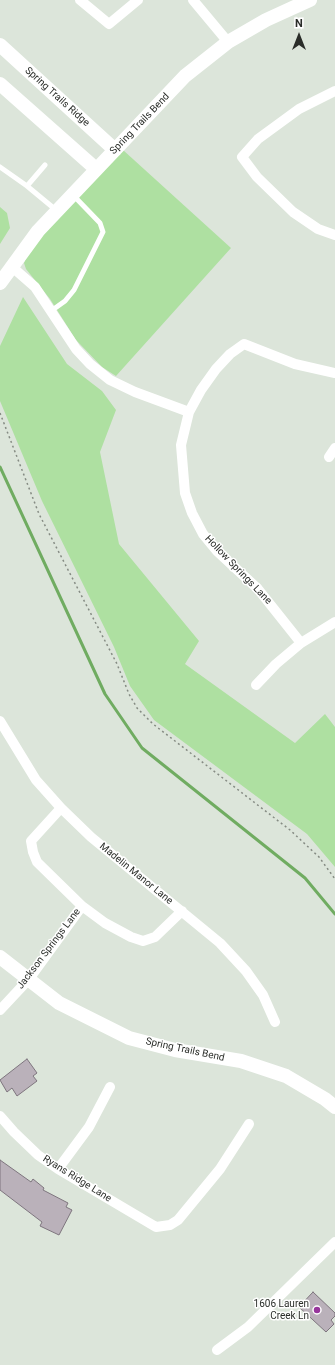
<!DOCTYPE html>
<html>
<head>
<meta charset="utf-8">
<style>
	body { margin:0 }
	#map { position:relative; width:335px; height:1365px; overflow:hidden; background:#dce5da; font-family:Roboto,sans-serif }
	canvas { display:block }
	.north { position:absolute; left:279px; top:16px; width:40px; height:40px; -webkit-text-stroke:3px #fff; paint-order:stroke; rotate:0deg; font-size:11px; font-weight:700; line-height:16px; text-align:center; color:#2a2d29 }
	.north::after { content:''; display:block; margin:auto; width:14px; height:18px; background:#2a2d29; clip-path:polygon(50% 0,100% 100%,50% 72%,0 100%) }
</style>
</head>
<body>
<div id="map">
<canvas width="335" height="1365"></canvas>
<div class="north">N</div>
</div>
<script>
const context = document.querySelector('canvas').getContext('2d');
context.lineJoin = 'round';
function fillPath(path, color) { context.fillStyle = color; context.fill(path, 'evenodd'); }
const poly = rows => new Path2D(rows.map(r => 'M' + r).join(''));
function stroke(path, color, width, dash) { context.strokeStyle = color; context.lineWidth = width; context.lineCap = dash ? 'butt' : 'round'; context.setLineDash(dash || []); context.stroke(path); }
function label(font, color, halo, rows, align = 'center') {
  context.font = font + ' Roboto,sans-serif'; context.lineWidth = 3; context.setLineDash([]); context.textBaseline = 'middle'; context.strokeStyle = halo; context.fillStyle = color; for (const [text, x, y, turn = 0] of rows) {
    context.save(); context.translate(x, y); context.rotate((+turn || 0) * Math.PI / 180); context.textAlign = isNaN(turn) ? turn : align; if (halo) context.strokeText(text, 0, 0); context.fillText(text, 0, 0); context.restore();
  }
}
fillPath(poly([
	[123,150,231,248,116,376,102,367,76,340,50,299,26,269,24,263,26,258,40,238],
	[0,207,7,213,10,228,0,244],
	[23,297,67,364,102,391,116,410,100,452,119,544,199,641,185,664,295,743,325,714,335,727,335,867,307,834,154,720,130,686,114,647,42,501,0,401,0,346]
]), '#aee0a1');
stroke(poly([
	[0,467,105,694,142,748,305,878,335,914]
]), '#70ac61', 3);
const building = poly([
	[27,1059,37,1073,33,1076,37,1081,17,1096,12,1088,7,1092,0,1080,27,1059],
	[0,1160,31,1182,33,1179,44,1188,43,1190,68,1203,66,1207,72,1210,59,1235,40,1226,42,1222,0,1190,0,1160],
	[313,1292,335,1313,335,1316,331,1320,334,1324,326,1332,299,1307,313,1292]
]);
fillPath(building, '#bab1ba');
stroke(building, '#7e757e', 1);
stroke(poly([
	[0,413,39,514,117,664,129,694,137,708,153,724,290,830,319,857,335,879]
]), '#858b83', 1.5, [2, 3]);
stroke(poly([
	[45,165,27,186,56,210],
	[0,167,27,186],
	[51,311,65,301,74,290,103,232,100,223,73,195]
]), '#fff', 5);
stroke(poly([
	[80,0,109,24,138,0],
	[193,0,228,42],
	[335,91,299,109,258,139,242,157,257,177,293,212,318,229,335,235],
	[11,266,35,287,76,349,90,364,110,380,135,392,189,412],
	[329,457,335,448],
	[301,643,258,589,217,551,203,534,192,513,185,493,181,445,189,412,201,390,216,369,230,354,244,344,295,364,335,373],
	[256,685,276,664,301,643,335,622],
	[0,721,36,780,61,808,91,837,220,943,246,971,263,995,275,1022],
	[61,808,31,841,33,852,37,862,82,906,105,923,131,937,143,941,155,937,182,911],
	[0,1010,29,979,82,906],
	[0,1116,14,1132,38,1155,58,1169,156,1227,170,1225,178,1220,220,1169,249,1124],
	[58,1169,89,1127,110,1087],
	[217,1350,248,1327,335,1242]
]), '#fff', 10);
stroke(poly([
	[0,45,115,150],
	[0,84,96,169],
	[0,283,38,231,185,76,228,42,266,20,310,0],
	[0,957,59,1003,129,1038,175,1050,241,1061,286,1076,325,1099,335,1107]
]), '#fff', 14);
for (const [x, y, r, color] of [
	[317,1310,4,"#97359c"]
]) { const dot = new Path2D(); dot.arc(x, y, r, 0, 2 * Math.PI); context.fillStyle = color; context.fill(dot); stroke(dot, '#fff', 1.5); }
label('10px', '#2a2d29', '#fff', [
	["Spring Trails Ridge",57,97,42],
	["Spring Trails Bend",140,124,-46],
	["Hollow Springs Lane",238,570,46],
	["Madelin Manor Lane",136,874,39],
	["Jackson Springs Lane",49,949,-53],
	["Spring Trails Bend",185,1050,12],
	["Ryans Ridge Lane",77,1179,32]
]);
label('10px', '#2a2d29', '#fff', [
	["1606 Lauren",309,1304],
	["Creek Ln",309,1316]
], 'right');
</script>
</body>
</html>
